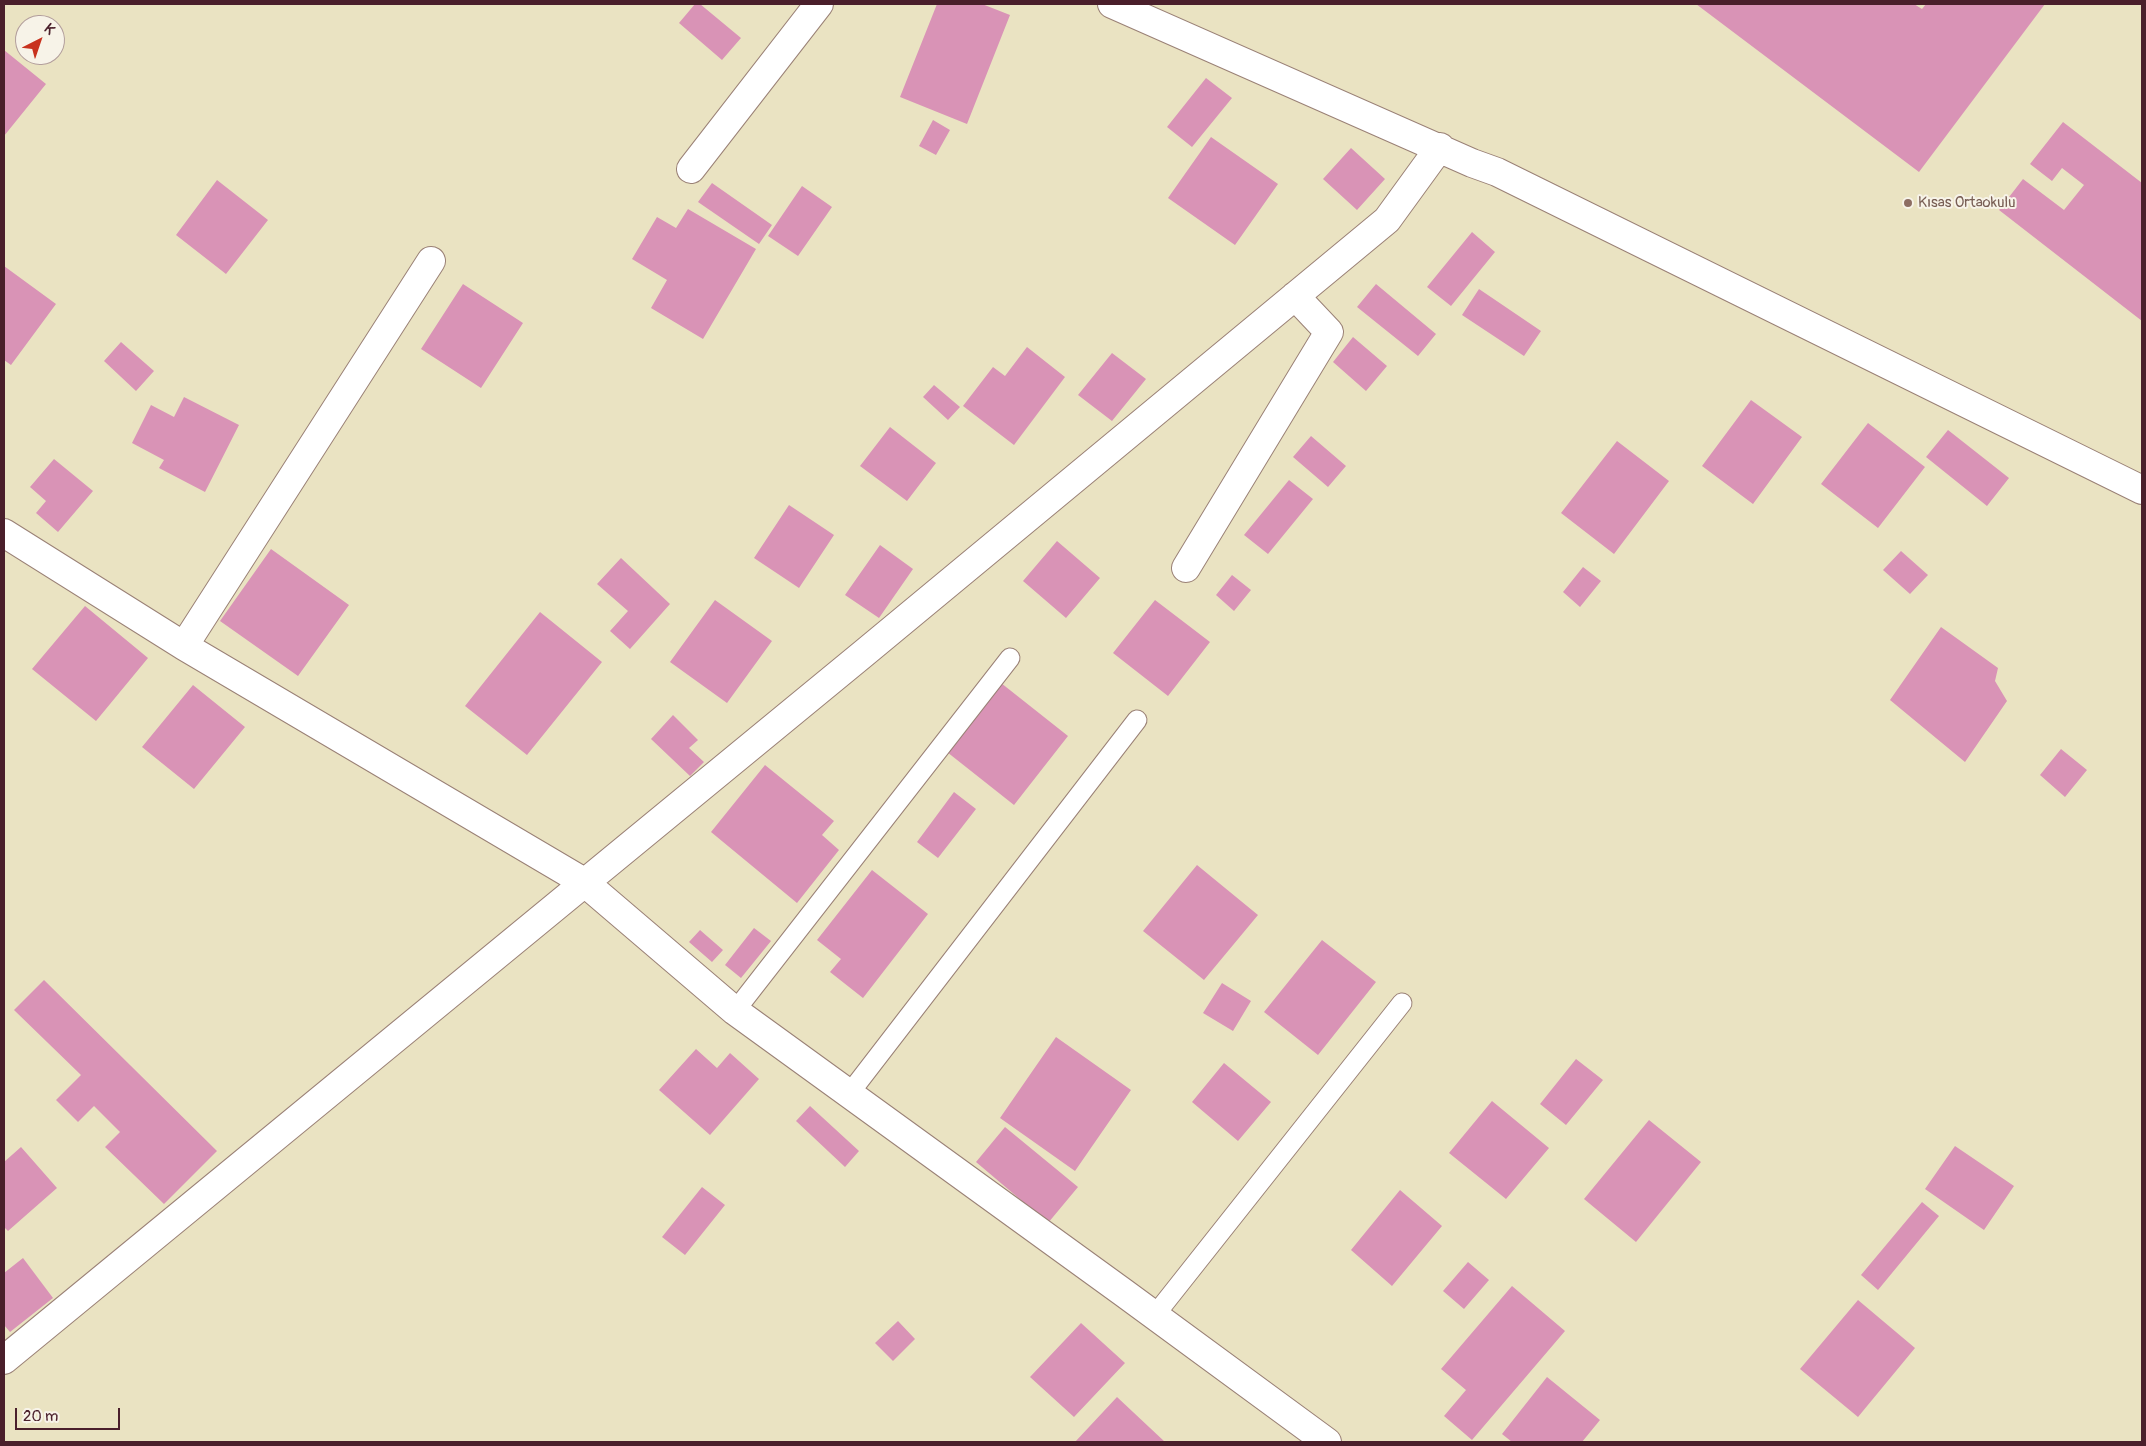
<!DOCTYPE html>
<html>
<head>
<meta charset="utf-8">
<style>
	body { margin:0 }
	#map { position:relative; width:2146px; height:1446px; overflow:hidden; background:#eae3c2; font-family:Pangolin,sans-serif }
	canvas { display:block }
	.frame { position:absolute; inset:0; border:5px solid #4a1f2b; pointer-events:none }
	.north { position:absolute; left:15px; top:15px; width:50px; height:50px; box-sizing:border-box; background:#f7f3e8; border:1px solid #b29e9c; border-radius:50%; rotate:41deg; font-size:14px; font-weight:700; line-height:20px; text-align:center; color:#4a1f2b }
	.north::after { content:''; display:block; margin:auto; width:18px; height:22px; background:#c8321e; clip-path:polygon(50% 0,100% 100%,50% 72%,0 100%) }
	.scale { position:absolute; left:15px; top:1408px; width:105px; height:22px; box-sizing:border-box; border:2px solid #4a1f2b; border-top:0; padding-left:6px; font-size:15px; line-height:18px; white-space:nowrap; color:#4a1f2b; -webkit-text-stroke:4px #f7f3e8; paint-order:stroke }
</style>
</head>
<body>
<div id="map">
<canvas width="2146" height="1446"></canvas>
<div class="frame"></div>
<div class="north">K</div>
<div class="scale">20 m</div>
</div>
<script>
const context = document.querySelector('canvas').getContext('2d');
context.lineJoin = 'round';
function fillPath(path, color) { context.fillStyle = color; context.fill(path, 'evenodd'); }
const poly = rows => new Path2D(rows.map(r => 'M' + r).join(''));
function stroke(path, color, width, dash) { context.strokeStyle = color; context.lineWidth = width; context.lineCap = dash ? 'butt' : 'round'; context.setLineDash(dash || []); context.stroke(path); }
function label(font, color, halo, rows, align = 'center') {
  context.font = font + ' Pangolin,sans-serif'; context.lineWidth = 4; context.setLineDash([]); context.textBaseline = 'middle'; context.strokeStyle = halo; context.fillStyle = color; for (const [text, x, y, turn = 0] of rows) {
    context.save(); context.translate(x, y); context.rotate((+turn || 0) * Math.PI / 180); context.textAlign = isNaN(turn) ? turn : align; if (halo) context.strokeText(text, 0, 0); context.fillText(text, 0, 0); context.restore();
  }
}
fillPath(poly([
	[695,4,700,4,741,38,722,60,679,23],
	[937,4,982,4,1010,15,967,124,900,97],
	[1696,4,1914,4,1922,9,1926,4,2045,4,1919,172],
	[4,50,46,84,4,136],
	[1206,78,1232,98,1192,147,1167,127],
	[933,120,950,130,936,155,919,146],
	[2063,122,2142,183,2142,321,1999,210,2023,179,2064,210,2084,185,2062,168,2052,181,2030,164],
	[1211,137,1278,184,1235,245,1168,198],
	[1351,148,1385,179,1357,210,1323,179],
	[217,180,268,220,226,274,176,235],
	[712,183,772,225,759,244,698,202],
	[802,186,832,207,798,256,768,236],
	[688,209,756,249,703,339,651,308,667,280,632,259,657,217,676,228],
	[1472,232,1495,252,1451,306,1427,287],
	[4,266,56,304,11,365,4,360],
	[463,284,523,323,481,388,421,349],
	[1376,284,1436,334,1418,356,1357,307],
	[1479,289,1541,331,1524,356,1462,315],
	[1353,337,1387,366,1366,391,1333,362],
	[121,342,154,371,136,391,104,361],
	[1027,347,1065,377,1014,445,963,406,993,367,1005,376],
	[1112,353,1146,379,1112,421,1078,395],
	[934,385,960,407,948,420,923,397],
	[184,397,239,425,205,492,159,468,164,460,132,443,151,405,174,417],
	[1751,400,1802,437,1753,504,1702,466],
	[1868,423,1925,467,1878,528,1821,484],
	[890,427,936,463,907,501,860,466],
	[1948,430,2009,478,1987,506,1926,457],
	[1311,436,1346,466,1328,487,1293,457],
	[1617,441,1669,481,1614,554,1561,513],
	[54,459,93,491,58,532,36,513,46,501,30,487],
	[1289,480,1313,499,1268,554,1244,535],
	[789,505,834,535,799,588,754,558],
	[1057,541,1100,578,1066,618,1023,581],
	[880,545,913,569,879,618,845,595],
	[271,549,349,605,298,676,220,621],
	[1901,551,1928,575,1910,594,1883,570],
	[621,558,670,604,630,649,610,631,628,611,597,584],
	[1583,567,1601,581,1580,607,1563,592],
	[1232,575,1251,590,1234,611,1216,595],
	[715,600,772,641,727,703,670,662],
	[1155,600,1210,642,1168,696,1113,653],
	[85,606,148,658,96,721,32,669],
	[540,612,602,662,527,755,465,706],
	[1941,627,1998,668,1995,681,2007,701,1965,762,1890,700],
	[1001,683,1068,736,1014,805,947,752],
	[193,685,245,727,194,789,142,747],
	[673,715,698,740,689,748,704,762,690,776,651,739],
	[2061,749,2087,770,2065,797,2040,775],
	[765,765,834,821,822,835,839,850,797,903,711,832],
	[954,792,976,809,938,858,917,842],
	[1197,865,1258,915,1204,980,1143,931],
	[872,870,928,914,863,998,830,972,841,959,817,940],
	[754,928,771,941,741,978,725,965],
	[700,930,723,950,712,962,689,942],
	[1322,940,1376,982,1318,1055,1264,1012],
	[44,980,217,1151,164,1204,105,1147,120,1132,94,1106,78,1122,56,1100,81,1075,14,1010],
	[1222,983,1251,1001,1233,1031,1203,1013],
	[1056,1037,1131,1090,1075,1171,1000,1118],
	[696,1049,717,1068,730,1053,759,1079,710,1135,659,1090],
	[1576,1059,1603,1080,1566,1125,1540,1104],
	[1224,1063,1271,1102,1238,1141,1192,1102],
	[1492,1101,1549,1148,1506,1199,1449,1153],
	[810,1106,859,1151,845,1167,796,1121],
	[1649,1120,1701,1162,1636,1242,1584,1199],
	[1005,1127,1078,1187,1048,1223,976,1162],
	[1955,1146,2014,1186,1984,1230,1925,1189],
	[21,1147,57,1188,8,1231,4,1227,4,1162],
	[702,1187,725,1205,685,1255,662,1237],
	[1400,1190,1442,1226,1392,1286,1351,1250],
	[1922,1202,1939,1216,1878,1290,1861,1275],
	[23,1258,53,1298,10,1332,4,1325,4,1273],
	[1468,1262,1489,1280,1464,1309,1443,1291],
	[1512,1286,1565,1331,1472,1440,1444,1416,1466,1390,1441,1369],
	[1858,1300,1915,1348,1858,1417,1800,1369],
	[898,1321,915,1339,893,1361,875,1343],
	[1081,1323,1125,1363,1074,1417,1030,1377],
	[1547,1377,1600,1420,1582,1442,1512,1442,1502,1434],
	[1117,1397,1165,1442,1075,1442]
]), '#d993b6');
const lane = poly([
	[735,1011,1010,658],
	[849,1094,1137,720],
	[1155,1315,1402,1003]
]);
const street = poly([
	[1112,4,1472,163,1497,172,2142,490],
	[691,169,819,4],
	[4,533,184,646,584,882,735,1011,1124,1293,1327,1442],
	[1186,568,1329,332,1295,296],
	[184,646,431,261],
	[4,1360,863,654,1387,220,1440,147]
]);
stroke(lane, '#9a8176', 21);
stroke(street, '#9a8176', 30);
stroke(lane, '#fff', 19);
stroke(street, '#fff', 28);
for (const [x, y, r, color] of [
	[1908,203,5,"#8d6e63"]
]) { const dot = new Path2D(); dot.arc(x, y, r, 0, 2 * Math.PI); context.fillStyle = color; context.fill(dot); stroke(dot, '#f7f3e8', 2); }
label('15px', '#785e54', '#f7f3e8', [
	["Kısas Ortaokulu",1918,203]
], 'left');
</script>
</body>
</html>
